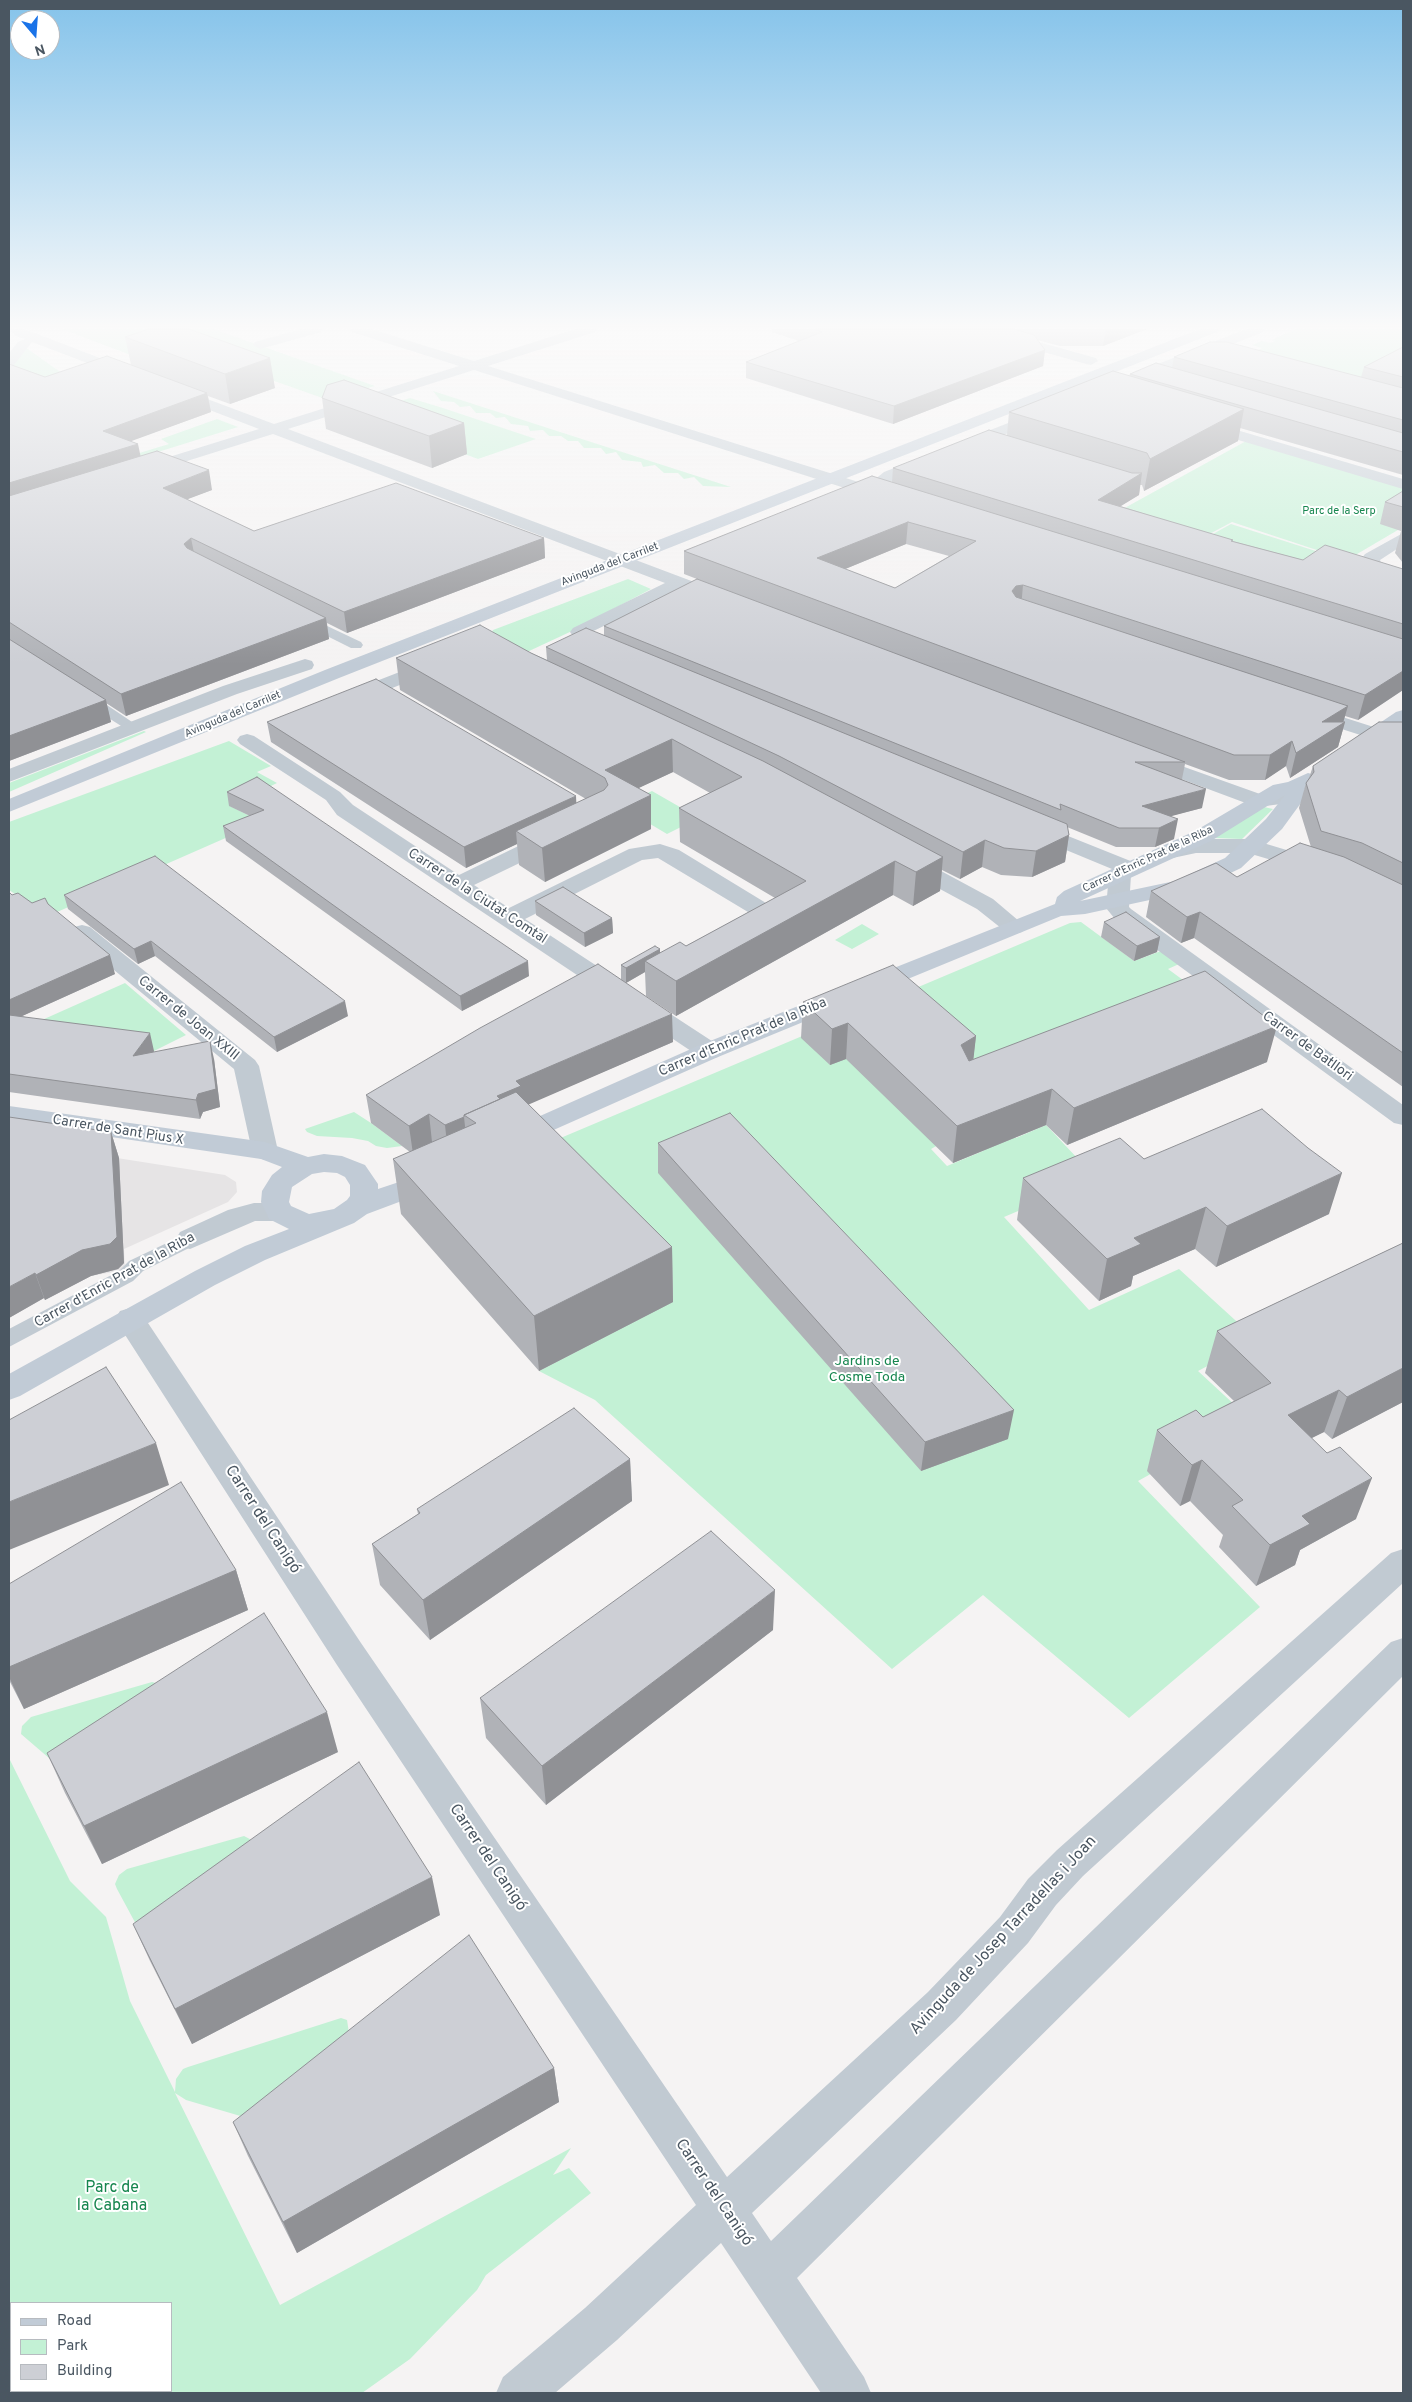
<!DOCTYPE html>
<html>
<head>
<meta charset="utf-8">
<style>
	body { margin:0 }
	#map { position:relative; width:1412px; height:2402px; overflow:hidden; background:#f5f3f3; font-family:Overpass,sans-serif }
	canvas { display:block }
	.frame { position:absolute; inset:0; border:10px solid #4a5661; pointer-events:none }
	.legend { position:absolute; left:10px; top:2302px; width:162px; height:90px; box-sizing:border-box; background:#fff; border:1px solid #b7bbc0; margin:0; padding:6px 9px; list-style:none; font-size:15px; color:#4a5661 }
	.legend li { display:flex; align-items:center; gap:10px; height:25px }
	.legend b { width:25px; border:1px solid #b7bbc0 }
	.north { position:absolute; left:10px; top:10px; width:50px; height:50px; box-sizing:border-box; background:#fff; border:1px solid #b7bbc0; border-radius:50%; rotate:162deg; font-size:14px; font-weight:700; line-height:20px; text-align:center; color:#4a5661 }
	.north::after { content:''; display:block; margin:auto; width:18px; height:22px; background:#1a73e8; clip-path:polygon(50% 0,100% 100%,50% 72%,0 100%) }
</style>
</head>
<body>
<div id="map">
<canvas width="1412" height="2402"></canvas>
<div class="frame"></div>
<ul class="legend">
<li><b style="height:6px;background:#c1cbd6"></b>Road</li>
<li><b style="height:14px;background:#c3f1d5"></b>Park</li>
<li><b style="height:14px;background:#cdcfd5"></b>Building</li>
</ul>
<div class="north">N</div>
</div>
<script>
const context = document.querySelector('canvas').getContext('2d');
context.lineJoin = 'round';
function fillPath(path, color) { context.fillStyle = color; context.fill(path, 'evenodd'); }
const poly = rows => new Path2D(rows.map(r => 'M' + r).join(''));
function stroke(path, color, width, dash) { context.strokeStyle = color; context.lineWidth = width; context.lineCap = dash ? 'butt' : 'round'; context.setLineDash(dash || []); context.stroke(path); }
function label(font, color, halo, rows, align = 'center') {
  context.font = font + ' Overpass,sans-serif'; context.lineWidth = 4; context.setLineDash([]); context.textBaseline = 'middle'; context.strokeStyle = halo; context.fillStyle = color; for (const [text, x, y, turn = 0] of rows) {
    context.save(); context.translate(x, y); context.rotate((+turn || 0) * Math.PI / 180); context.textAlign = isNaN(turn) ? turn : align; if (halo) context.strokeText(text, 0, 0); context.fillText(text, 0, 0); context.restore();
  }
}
fillPath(poly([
	[9,1141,225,1175,236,1182,237,1192,228,1202,124,1249,125,1270,79,1278,45,1300]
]), '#e6e4e5');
fillPath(poly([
	[62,329,213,329,375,386,328,400,212,359,173,371],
	[1295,329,1403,329,1403,400,1245,356,1262,348,1252,345,1262,341,1271,343,1275,341,1272,340],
	[25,347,76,383,50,393,9,366],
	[433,391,706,479,731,487,703,486,694,477,684,479,678,473,664,473,655,465,643,467,641,462,622,460,616,452,606,454,601,448,584,448,578,441,568,441,561,436,549,436,543,430,530,431,528,426,511,424,505,417,496,418,490,413,476,413,470,406,460,407,454,402,441,401],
	[410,398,443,408,536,439,478,459,358,415],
	[217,419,238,427,142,457,136,454,169,444,161,439],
	[1248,440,1403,485,1403,527,1347,560,1232,522,1187,546,1101,521],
	[1231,524,1322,553,1284,576,1193,545],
	[628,579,651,589,572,631,527,652,490,638,493,630],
	[144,731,146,732,9,792,9,783],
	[229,741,271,766,257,772,277,783,230,806,262,822,48,916,9,890,9,822],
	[652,791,699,818,667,834,620,806],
	[1264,807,1273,809,1242,839,1214,838],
	[1081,922,1134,961,1161,951,1179,964,1168,969,1202,994,931,1149,947,1166,983,1151,1010,1132,1016,1138,1046,1125,1096,1178,1004,1217,1089,1310,1179,1269,1257,1340,1198,1371,1250,1419,1138,1481,1260,1607,1129,1718,983,1595,892,1669,595,1400,539,1371,673,1301,525,1153,1070,923],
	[862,924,879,934,852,949,835,940],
	[125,983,186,1035,154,1051,15,1032],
	[354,1112,371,1123,402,1146,387,1148,376,1146,368,1141,352,1138,317,1136,307,1132,305,1129],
	[152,1682,160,1684,64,1771,21,1734,22,1726,31,1717],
	[9,1758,70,1881,106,1917,130,2001,175,2092,176,2079,183,2069,188,2067,341,2018,347,2020,351,2046,254,2120,186,2100,175,2093,280,2305,571,2148,553,2175,569,2168,591,2193,486,2275,477,2290,410,2359,362,2393,9,2393],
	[11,2303,171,2303,171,2391,11,2391],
	[244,1836,265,1847,144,1939,117,1889,115,1884,119,1875,127,1869]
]), '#c3f1d5');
fillPath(poly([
	[304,615,361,642,363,645,361,648,351,648,299,622,297,619,304,615],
	[87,694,92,695,141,728,139,731,129,731,82,701,80,698,82,695,87,694],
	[190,1232,197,1234,200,1239,197,1244,143,1271,133,1281,9,1347,9,1329,119,1271,129,1261,190,1232]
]), '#c1cad2');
fillPath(poly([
	[9,329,24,329,134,371,136,374,134,377,124,377,32,342,14,365,9,366,9,353,18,342,25,339,16,336,9,329],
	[301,329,323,329,321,332,260,349,253,345,255,342,301,329],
	[350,329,371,329,474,361,576,329,597,329,595,332,488,366,868,485,884,472,1036,412,1041,411,1048,415,1046,418,896,478,882,489,893,493,895,496,893,499,887,501,870,496,851,496,849,493,851,490,474,370,288,429,726,594,729,598,726,602,720,603,680,589,579,638,573,636,570,632,573,628,665,583,273,434,149,473,143,475,135,470,137,467,259,429,168,394,166,391,168,388,178,388,274,424,459,366,352,332,350,329],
	[970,329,992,329,1096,358,1098,361,1091,365,1086,364,972,332,970,329],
	[1246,329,1265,329,1263,332,1135,383,1130,384,1123,380,1125,377,1246,329],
	[1203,420,1403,479,1403,489,1198,428,1195,425,1198,422,1203,420],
	[1403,533,1403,545,1380,560,1382,565,1403,571,1403,581,1369,572,1362,558,1365,554,1403,533],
	[305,659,312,661,314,665,312,669,237,694,9,782,9,769,223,686,305,659],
	[433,659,440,661,442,665,440,669,357,702,350,704,343,702,340,698,343,694,433,659],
	[1308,706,1383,730,1386,734,1383,738,1376,740,1301,716,1298,712,1301,708,1308,706],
	[247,734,254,736,340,792,353,805,459,875,543,834,551,832,559,834,562,839,559,844,474,885,509,908,629,849,660,844,679,850,766,903,771,911,767,923,746,937,738,939,730,937,726,932,730,927,748,915,748,912,658,858,642,860,525,919,718,1045,722,1051,718,1057,709,1059,700,1057,337,815,326,800,240,744,237,740,240,736,247,734],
	[1148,754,1260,794,1296,790,1303,792,1306,796,1303,800,1296,802,1258,807,1251,805,1141,764,1138,760,1141,756,1148,754],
	[1033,822,1138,864,1141,869,1138,874,1131,875,1129,907,1131,909,1403,1105,1403,1125,1394,1123,1115,919,1106,908,1109,874,1112,869,1025,833,1022,828,1025,823,1033,822],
	[1196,839,1250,839,1323,861,1326,866,1323,871,1315,873,1248,853,1196,853,1168,859,1160,857,1157,852,1160,847,1196,839],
	[909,856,917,858,993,899,1026,927,1022,932,1014,934,1006,932,977,909,901,868,898,863,901,858,909,856],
	[82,925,90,927,255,1060,259,1066,278,1151,274,1157,265,1160,256,1157,252,1151,234,1069,74,937,70,932,74,927,82,925],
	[254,1203,279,1203,289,1205,293,1212,289,1219,279,1221,255,1221,190,1249,180,1246,176,1239,180,1232,228,1210,254,1203],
	[130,1308,140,1311,361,1643,727,2177,928,1992,1000,1917,1028,1879,1057,1850,1391,1553,1403,1549,1403,1583,1083,1876,1056,1905,1028,1943,956,2020,752,2213,771,2241,1391,1642,1403,1638,1403,1676,797,2278,864,2377,871,2393,821,2393,721,2243,617,2340,555,2393,496,2393,503,2377,585,2308,696,2205,337,1665,120,1327,115,1319,120,1311,130,1308]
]), '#c1cad2');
fillPath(poly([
	[1200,329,1219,329,1217,332,339,678,9,812,9,799,325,670,1200,329],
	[1403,710,1403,725,1370,747,1363,749,1356,747,1353,743,1356,739,1396,712,1403,710],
	[1308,773,1315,775,1318,779,1304,790,1306,796,1282,829,1241,868,1216,880,1182,893,1085,914,1061,916,718,1057,522,1144,513,1147,504,1144,500,1138,504,1132,700,1045,1055,904,1057,897,1064,891,1195,831,1273,785,1288,782,1308,773],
	[1285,795,1266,819,1225,858,1175,881,1080,901,1211,841,1285,795],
	[9,1106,265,1142,308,1157,324,1154,342,1156,365,1165,378,1184,378,1189,411,1178,420,1169,430,1166,440,1169,444,1175,431,1190,367,1214,354,1223,265,1260,215,1285,20,1396,9,1400,9,1374,195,1271,245,1246,289,1229,269,1219,261,1202,262,1191,272,1175,282,1167,261,1159,9,1122,9,1106],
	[324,1172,337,1173,345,1177,350,1185,350,1196,347,1200,334,1209,309,1214,291,1206,289,1202,292,1187,312,1174,324,1172]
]), '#c1cbd6');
fillPath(poly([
	[772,329,1147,329,1103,346,1060,346,1037,340,1045,350,1043,366,893,424,746,378,746,362,799,341,772,332],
	[125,337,275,388,230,404,208,396,211,412,130,441,140,456,212,490,187,499,254,531,544,538,545,558,347,633,327,623,329,639,126,716,106,703,111,722,9,761,9,364,45,377,131,365],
	[1403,347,1403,475,1240,428,1238,441,1144,491,1142,485,1140,485,1139,495,1120,506,1232,541,1303,560,1403,569,1403,690,1358,720,1345,716,1343,722,1345,722,1338,747,1290,778,1286,766,1265,780,1229,780,1185,764,1182,779,1202,808,1170,816,1174,839,1155,847,1116,847,1067,827,1069,835,1065,862,1032,877,1001,875,982,867,960,879,942,870,940,891,913,906,893,895,676,1016,646,996,645,972,626,983,621,980,621,965,660,949,660,953,686,946,775,898,680,842,679,808,710,793,673,772,638,788,651,795,651,829,545,882,519,865,517,844,466,868,271,742,267,722,576,803,586,799,400,690,396,658,531,653,547,660,546,647,604,635,604,626,697,579,684,574,684,551,892,482,893,468,1007,435,1009,412,1129,376,1130,374,1172,368,1174,357,1361,377,1364,367],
	[906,544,949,556,895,588,845,569],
	[322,398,464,423,467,454,432,468,326,429],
	[1403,491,1403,563,1395,553,1401,531,1380,524,1385,502],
	[1403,722,1403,1087,1194,938,1181,943,1146,917,1151,891,1237,877,1311,847,1299,808,1306,783,1309,778,1313,766],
	[257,777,529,976,462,1011,226,841,223,826,250,816,229,806,227,792],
	[9,892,12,895,32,903,48,904,115,974,22,1016,154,1051,154,1052,214,1059,220,1107,203,1112,200,1119,9,1092],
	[64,895,348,1016,277,1052,155,956,138,964,68,909],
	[535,901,612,918,613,933,585,947,536,915],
	[1104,922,1160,937,1157,952,1134,961,1101,937],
	[803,1002,976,1036,973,1059,1267,1062,1067,1145,1046,1125,953,1163,846,1059,830,1065,801,1038],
	[673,1042,528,1104,672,1247,673,1302,539,1371,401,1214,393,1159,410,1152,371,1123,366,1095],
	[111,1132,119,1158,124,1263,118,1269,91,1276,45,1300,44,1298,9,1318],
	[658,1143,1008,1439,921,1471,658,1173],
	[1144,1159,1329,1214,1216,1267,1195,1249,1133,1276,1131,1286,1099,1301,1017,1220,1023,1178],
	[1403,1243,1403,1402,1332,1439,1324,1432,1311,1438,1356,1519,1300,1550,1295,1565,1256,1586,1219,1547,1223,1535,1190,1501,1180,1506,1147,1471,1157,1430,1203,1417,1234,1401,1205,1373,1217,1331],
	[630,1459,632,1501,430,1640,380,1585,372,1544,418,1514,417,1509],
	[236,1570,248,1610,24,1709,9,1680,9,1584],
	[773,1630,546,1805,486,1738,480,1698],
	[338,1752,102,1864,65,1793,47,1753],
	[440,1915,192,2044,150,1961,133,1924],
	[554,2068,559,2102,297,2253,248,2156,233,2122]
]), '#b0b2b7');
fillPath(poly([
	[1106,329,1147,329,1103,346],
	[1045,350,1043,366,893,424,894,406],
	[270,358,275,388,230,404,225,374],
	[207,393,211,412,107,450,103,431],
	[1244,409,1238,441,1144,491,1150,459],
	[464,423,467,454,432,468,429,436],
	[138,444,142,463,9,504,9,483],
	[209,470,212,490,167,507,163,488],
	[1142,473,1139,495,1095,522,1098,500],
	[908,522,906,544,816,581,817,558],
	[191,538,195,558,188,564,184,544],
	[544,538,545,558,347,633,344,612],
	[1023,585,1021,608,1012,591,1016,586],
	[326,618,329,639,126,716,121,694],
	[1403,671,1403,690,1358,720,1365,695],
	[106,700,111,722,9,761,9,736],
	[1348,706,1343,723,1345,722,1338,747,1290,778,1296,753,1322,722],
	[672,739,673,772,609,802,608,785,605,770],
	[1292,741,1286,766,1265,780,1270,755],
	[1206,789,1202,808,1138,825,1142,806],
	[651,795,651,829,545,882,542,848],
	[576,796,577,817,516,831,517,844,466,868,464,847],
	[1178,819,1174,839,1155,847,1159,828],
	[1069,835,1065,862,1032,877,1036,851],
	[985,840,982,867,960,879,963,852],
	[943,857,940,891,913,906,916,872],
	[895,861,893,895,676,1016,676,981],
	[1200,912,1194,938,1181,943,1187,917],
	[612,918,613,933,585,947,584,933],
	[1160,937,1157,952,1134,961,1137,946],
	[151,941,155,956,138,964,134,949],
	[660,949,660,963,645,961,645,972,626,983,626,968],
	[110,955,115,974,9,1022,9,1000],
	[528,961,529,976,462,1011,460,996],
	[345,1001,348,1016,277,1052,274,1037],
	[672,1014,673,1042,523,1107,476,1123,497,1096,516,1081],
	[848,1023,846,1059,830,1065,832,1029],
	[1277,1026,1267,1062,1067,1145,1074,1108],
	[150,1033,154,1051,138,1074,133,1056],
	[976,1036,972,1072,961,1045],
	[210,1041,214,1059,220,1107,203,1112,200,1119,196,1100],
	[1052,1089,1046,1125,953,1163,957,1126],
	[429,1114,432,1142,413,1154,409,1126],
	[464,1117,467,1145,448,1153,445,1125],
	[111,1132,119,1158,124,1263,118,1269,91,1276,45,1300,36,1275],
	[1342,1173,1329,1214,1216,1267,1227,1226],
	[1206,1207,1195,1249,1133,1276,1131,1286,1099,1301,1107,1259,1134,1238],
	[672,1247,673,1302,539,1371,534,1316],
	[35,1273,44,1298,9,1318,9,1287],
	[1403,1368,1403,1402,1332,1439,1347,1397],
	[1339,1390,1324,1432,1274,1457,1288,1415],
	[1014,1410,1008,1439,921,1471,925,1442],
	[156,1443,169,1485,9,1550,9,1502],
	[630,1459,632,1501,430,1640,423,1600],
	[1202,1460,1190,1501,1180,1506,1192,1465],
	[1372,1478,1356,1519,1300,1550,1295,1565,1256,1586,1270,1545,1302,1516],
	[236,1570,248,1610,24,1709,9,1677,9,1667],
	[775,1590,773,1630,546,1805,542,1766],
	[327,1712,338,1752,102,1864,84,1826],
	[432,1877,440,1915,192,2044,175,2009],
	[554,2068,559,2102,297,2253,283,2222]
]), '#909195');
const building = poly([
	[149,329,189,329,270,358,225,374,125,337,149,329],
	[814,329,1014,329,1034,335,1045,350,894,406,746,362,822,332,814,329],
	[1210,342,1227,342,1403,388,1403,420,1174,357,1210,342],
	[1403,347,1403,377,1364,367,1403,347],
	[107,356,207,393,103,431,138,444,9,483,9,364,45,377,107,356],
	[1156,363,1403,433,1403,452,1130,374,1156,363],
	[1113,371,1244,409,1150,459,1147,453,1009,412,1113,371],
	[344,380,464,423,429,436,322,398,327,385,344,380],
	[989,430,1132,473,1142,473,1098,500,1233,540,1231,541,1303,560,1325,545,1403,569,1403,624,893,468,989,430],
	[157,451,209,470,163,488,254,531,396,483,544,538,344,612,191,538,184,544,187,548,326,618,121,694,9,622,9,496,157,451],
	[872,476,1403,639,1403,671,1365,695,1023,585,1016,586,1012,591,1016,597,1348,706,1322,722,1345,722,1296,753,1292,741,1270,755,1234,755,684,551,872,476],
	[908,522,976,541,895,588,817,558,908,522],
	[1403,491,1403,507,1385,502,1403,491],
	[697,579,1185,762,1135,762,1206,789,1142,806,1178,819,1159,828,1119,828,1060,804,1061,810,604,626,697,579],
	[480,625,531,653,763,761,943,857,916,872,895,861,676,981,645,961,680,942,686,946,806,881,679,808,742,777,672,739,605,770,651,795,542,848,516,831,604,790,608,785,605,778,396,658,480,625],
	[586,628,1067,824,1069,835,1036,851,1004,848,985,840,963,852,779,756,546,647,586,628],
	[9,639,106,700,9,736,9,639],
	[376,679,576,796,464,847,267,722,376,679],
	[1379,722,1403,722,1403,863,1362,843,1321,831,1306,783,1314,772,1313,766,1379,722],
	[257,777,528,961,460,996,223,826,264,810,227,792,257,777],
	[1300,843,1344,857,1403,885,1403,1053,1200,912,1187,917,1151,891,1216,863,1237,877,1300,843],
	[155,856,345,1001,274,1037,151,941,134,949,64,895,155,856],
	[563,887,612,918,584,933,535,901,563,887],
	[9,892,12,895,18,893,32,903,45,898,48,904,110,955,9,1000,9,892],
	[1126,912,1160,937,1137,946,1104,922,1126,912],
	[655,946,660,949,626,968,621,965,655,946],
	[598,964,672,1014,516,1081,521,1086,497,1096,500,1099,464,1115,464,1117,445,1125,429,1114,409,1126,366,1095,480,1028,598,964],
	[893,965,976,1036,961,1045,969,1061,1205,971,1277,1026,1074,1108,1052,1089,957,1126,848,1023,832,1029,803,1002,893,965],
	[9,1015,150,1033,133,1056,210,1041,216,1089,198,1094,196,1100,9,1074,9,1015],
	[516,1092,672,1247,534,1316,393,1159,476,1123,464,1115,516,1092],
	[1262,1109,1308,1148,1342,1173,1227,1226,1206,1207,1134,1238,1141,1244,1107,1259,1023,1178,1120,1138,1144,1159,1262,1109],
	[730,1113,1014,1410,925,1442,658,1143,730,1113],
	[9,1117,111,1132,117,1237,110,1244,82,1250,36,1275,35,1273,9,1287,9,1117],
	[1403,1243,1403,1368,1347,1397,1339,1390,1288,1415,1327,1453,1340,1447,1372,1478,1302,1516,1310,1524,1270,1545,1232,1506,1243,1500,1202,1460,1192,1465,1157,1430,1196,1410,1203,1417,1271,1383,1217,1331,1403,1243],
	[106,1367,156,1443,9,1502,9,1420,106,1367],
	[574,1408,630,1459,423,1600,372,1544,420,1513,417,1509,574,1408],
	[181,1482,236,1570,9,1667,9,1584,181,1482],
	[711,1531,775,1590,542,1766,480,1698,711,1531],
	[264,1613,327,1712,84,1826,47,1753,264,1613],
	[359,1762,432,1877,175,2009,133,1924,359,1762],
	[469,1935,554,2068,283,2222,233,2122,469,1935]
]);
fillPath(building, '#cdcfd5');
stroke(building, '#909195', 1);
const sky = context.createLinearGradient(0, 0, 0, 665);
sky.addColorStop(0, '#85c3ea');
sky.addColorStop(0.49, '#fafafa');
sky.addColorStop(1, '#fafafa00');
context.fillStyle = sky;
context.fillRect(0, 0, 1412, 665);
label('11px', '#17864f', '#fff', [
	["Parc de la Serp",1339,512]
]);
label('11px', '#4a5661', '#fff', [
	["Avinguda del Carrilet",610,565,-21],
	["Avinguda del Carrilet",233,715,-23],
	["Carrer d'Enric Prat de la Riba",1148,860,-25]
]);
label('14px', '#4a5661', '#fff', [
	["Carrer de la Ciutat Comtal",477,897,33],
	["Carrer de Joan XXIII",188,1019,39],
	["Carrer d'Enric Prat de la Riba",743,1038,-23],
	["Carrer de Batllori",1307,1047,36],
	["Carrer de Sant Pius X",118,1131,9],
	["Carrer d'Enric Prat de la Riba",115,1281,-29]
]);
label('14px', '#17864f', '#fff', [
	["Jardins de",867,1362],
	["Cosme Toda",867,1378]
]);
label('16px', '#4a5661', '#fff', [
	["Carrer del Canigó",262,1520,57],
	["Carrer del Canigó",487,1858,56],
	["Avinguda de Josep Tarradellas i Joan",1004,1936,-47],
	["Carrer del Canigó",713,2193,56]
]);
label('16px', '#17864f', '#fff', [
	["Parc de",112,2189],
	["la Cabana",112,2207]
]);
</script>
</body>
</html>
